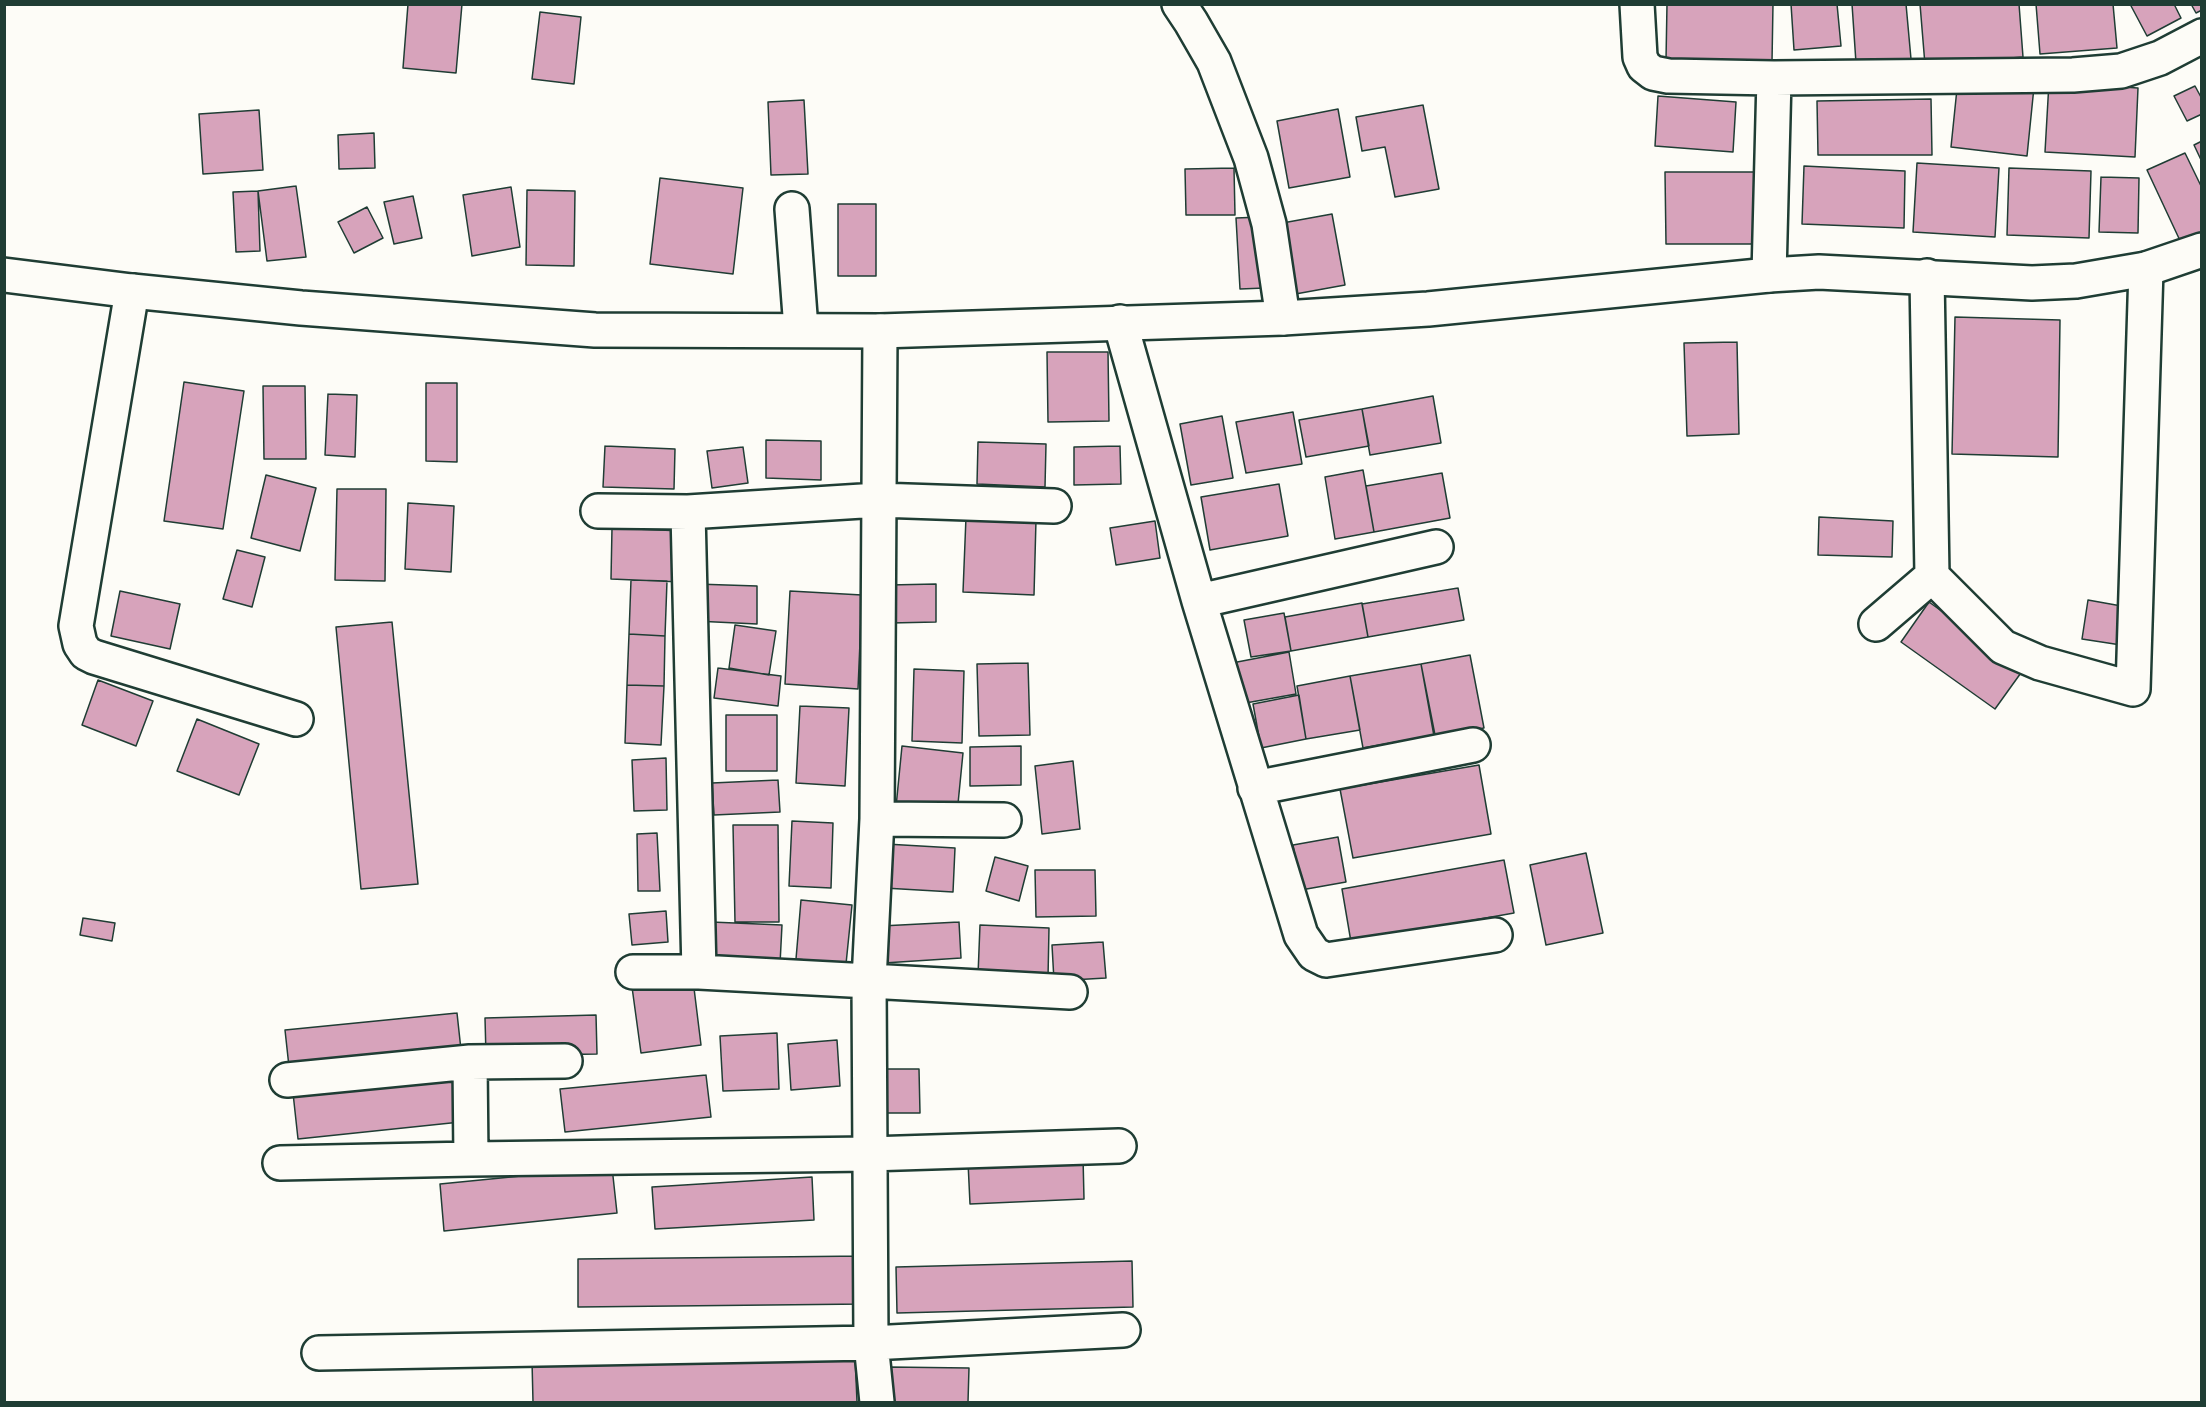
<!DOCTYPE html>
<html>
<head>
<meta charset="utf-8">
<style>
	body { margin:0 }
	#map { position:relative; width:2206px; height:1407px; overflow:hidden; background:#fdfcf7; font-family:Mali,sans-serif }
	canvas { display:block }
	.frame { position:absolute; inset:0; border:6px solid #1f3d34; pointer-events:none }
</style>
</head>
<body>
<div id="map">
<canvas width="2206" height="1407"></canvas>
<div class="frame"></div>
</div>
<script>
const context = document.querySelector('canvas').getContext('2d');
context.lineJoin = 'round';
function fillPath(path, color) { context.fillStyle = color; context.fill(path, 'evenodd'); }
const poly = rows => new Path2D(rows.map(r => 'M' + r).join(''));
function stroke(path, color, width, dash) { context.strokeStyle = color; context.lineWidth = width; context.lineCap = dash ? 'butt' : 'round'; context.setLineDash(dash || []); context.stroke(path); }
const building = poly([
	[408,4,462,4,456,73,403,68,408,4],
	[1667,4,1773,4,1772,62,1666,60,1667,4],
	[1791,4,1837,4,1841,46,1794,50,1791,4],
	[1852,4,1906,4,1911,59,1856,63,1852,4],
	[1920,4,2019,4,2023,57,1925,65,1920,4],
	[2036,4,2113,4,2117,48,2040,54,2036,4],
	[2130,4,2174,4,2181,18,2147,36,2130,4],
	[2191,4,2202,4,2202,10,2196,13,2191,4],
	[540,12,581,17,574,84,532,79,540,12],
	[1958,79,2034,87,2027,156,1951,147,1958,79],
	[2049,82,2138,88,2135,157,2045,152,2049,82],
	[2195,86,2202,99,2202,114,2187,121,2174,96,2195,86],
	[1658,96,1736,102,1733,152,1655,146,1658,96],
	[1931,99,1932,155,1818,155,1817,101,1931,99],
	[804,100,808,174,771,175,768,102,804,100],
	[1423,105,1439,189,1395,197,1385,147,1362,151,1356,117,1423,105],
	[1338,109,1350,177,1289,188,1277,121,1338,109],
	[259,110,263,170,203,174,199,114,259,110],
	[374,133,375,168,339,169,338,135,374,133],
	[2202,141,2202,162,2194,145,2202,141],
	[2185,153,2202,188,2202,238,2183,247,2147,170,2185,153],
	[1917,163,1999,168,1995,237,1913,232,1917,163],
	[1804,166,1905,171,1904,228,1802,224,1804,166],
	[1234,168,1235,215,1186,215,1185,169,1234,168],
	[2009,168,2091,171,2089,238,2007,235,2009,168],
	[1665,172,1755,172,1756,244,1666,244,1665,172],
	[2101,177,2139,178,2138,233,2099,232,2101,177],
	[660,178,743,188,733,274,650,264,660,178],
	[296,186,306,257,267,261,258,191,296,186],
	[511,187,520,247,472,256,463,195,511,187],
	[527,190,575,191,574,266,526,265,527,190],
	[258,191,260,251,236,252,233,192,258,191],
	[413,196,422,238,394,244,384,202,413,196],
	[838,204,876,204,876,276,838,276,838,204],
	[367,207,383,238,354,253,338,222,367,207],
	[1332,214,1345,285,1290,295,1277,224,1332,214],
	[1261,217,1265,288,1240,289,1236,218,1261,217],
	[1955,317,2060,320,2058,457,1952,454,1955,317],
	[1737,342,1739,434,1687,436,1684,343,1737,342],
	[1047,352,1108,352,1109,421,1048,422,1047,352],
	[184,382,244,391,223,529,164,521,184,382],
	[426,383,457,383,457,462,426,461,426,383],
	[263,386,305,386,306,459,264,459,263,386],
	[328,394,357,395,355,457,325,455,328,394],
	[1433,396,1441,443,1370,455,1362,409,1433,396],
	[1362,409,1369,446,1306,457,1299,420,1362,409],
	[1293,412,1302,464,1246,473,1236,422,1293,412],
	[1222,416,1233,478,1191,485,1180,424,1222,416],
	[766,440,821,441,821,480,766,478,766,440],
	[978,442,1046,444,1045,487,977,484,978,442],
	[605,446,675,449,674,489,603,487,605,446],
	[1120,446,1121,484,1074,485,1074,447,1120,446],
	[743,447,748,483,712,488,707,451,743,447],
	[1363,470,1374,532,1335,539,1325,477,1363,470],
	[1442,473,1450,518,1374,532,1366,486,1442,473],
	[266,475,316,488,300,551,251,538,266,475],
	[1279,484,1288,536,1210,550,1201,497,1279,484],
	[337,489,386,489,385,581,335,580,337,489],
	[408,503,454,506,451,572,405,569,408,503],
	[966,517,1036,520,1034,595,963,592,966,517],
	[1819,517,1893,521,1892,557,1818,555,1819,517],
	[1155,521,1160,558,1116,565,1110,528,1155,521],
	[612,528,683,531,682,582,611,579,612,528],
	[237,550,265,557,252,607,223,599,237,550],
	[631,580,667,581,665,636,629,634,631,580],
	[696,584,757,586,757,624,695,621,696,584],
	[936,584,936,622,890,623,889,585,936,584],
	[1458,588,1464,620,1368,637,1362,604,1458,588],
	[120,591,180,604,170,649,111,636,120,591],
	[790,591,862,595,858,689,785,684,790,591],
	[2088,600,2127,607,2121,645,2082,639,2088,600],
	[1929,602,2023,670,1995,709,1901,642,1929,602],
	[1362,603,1368,637,1291,651,1285,617,1362,603],
	[1284,613,1291,651,1251,657,1244,620,1284,613],
	[392,622,418,884,361,889,336,627,392,622],
	[735,625,776,631,769,675,729,668,735,625],
	[629,634,665,636,664,686,627,685,629,634],
	[1289,652,1296,694,1240,704,1232,663,1289,652],
	[1470,655,1484,728,1434,736,1421,664,1470,655],
	[1028,663,1030,735,979,736,977,664,1028,663],
	[1421,664,1435,735,1363,748,1350,676,1421,664],
	[718,668,781,676,778,706,714,698,718,668],
	[914,669,964,671,962,743,912,741,914,669],
	[1350,676,1360,730,1306,739,1297,686,1350,676],
	[98,680,153,701,136,746,82,725,98,680],
	[627,685,664,686,661,745,625,743,627,685],
	[1299,695,1306,739,1261,748,1253,704,1299,695],
	[800,706,849,708,845,786,796,783,800,706],
	[726,715,777,715,777,771,726,771,726,715],
	[197,719,259,744,239,795,177,771,197,719],
	[902,746,963,753,957,814,896,807,902,746],
	[1021,746,1021,785,970,786,970,747,1021,746],
	[666,758,667,810,634,811,632,760,666,758],
	[1073,761,1080,829,1042,834,1035,766,1073,761],
	[1479,765,1491,834,1353,858,1340,789,1479,765],
	[778,780,780,812,714,815,712,783,778,780],
	[792,821,833,823,831,888,789,886,792,821],
	[733,825,778,825,779,922,735,922,733,825],
	[657,833,660,891,638,891,637,834,657,833],
	[1338,837,1346,882,1301,890,1293,845,1338,837],
	[886,844,955,848,953,892,884,888,886,844],
	[1586,853,1603,933,1546,945,1530,865,1586,853],
	[995,857,1028,866,1019,901,986,891,995,857],
	[1504,860,1514,913,1351,942,1342,889,1504,860],
	[1035,870,1095,870,1096,916,1036,917,1035,870],
	[801,900,852,905,846,964,796,959,801,900],
	[666,911,668,942,632,945,629,914,666,911],
	[83,918,115,923,112,941,80,935,83,918],
	[711,922,782,925,780,964,709,960,711,922],
	[959,922,961,958,884,963,881,926,959,922],
	[980,925,1049,928,1048,978,978,975,980,925],
	[1103,942,1106,978,1054,981,1052,945,1103,942],
	[693,980,701,1045,641,1053,632,987,693,980],
	[457,1013,462,1059,290,1076,285,1030,457,1013],
	[596,1015,597,1054,486,1056,485,1018,596,1015],
	[777,1033,779,1089,723,1091,720,1036,777,1033],
	[837,1040,840,1086,791,1090,788,1044,837,1040],
	[873,1069,919,1069,920,1113,874,1113,873,1069],
	[706,1075,711,1117,565,1132,560,1089,706,1075],
	[465,1076,470,1121,298,1139,293,1093,465,1076],
	[1083,1157,1084,1199,970,1204,968,1162,1083,1157],
	[612,1167,617,1213,444,1231,440,1184,612,1167],
	[812,1177,814,1220,655,1229,652,1187,812,1177],
	[864,1256,865,1304,578,1307,578,1259,864,1256],
	[1132,1261,1133,1307,897,1313,896,1267,1132,1261],
	[855,1354,857,1402,533,1402,532,1361,855,1354],
	[889,1367,969,1368,968,1402,889,1402,889,1367]
]);
fillPath(building, '#d7a3bb');
stroke(building, '#1f3d34', 1.5);
const street = poly([
	[1179,4,1191,22,1214,62,1251,158,1269,224,1283,318],
	[1637,4,1640,57,1644,66,1653,73,1668,76,1774,78,2073,75,2121,71,2160,58,2202,36],
	[792,209,801,329],
	[1769,275,1774,78],
	[1927,276,1932,576,2003,647,2040,663,2133,689,2146,269],
	[132,291,76,626,80,644,86,653,94,657,296,719],
	[1120,322,1199,601,1301,935,1314,954,1326,960,1495,935],
	[598,511,688,512,878,500,1054,506],
	[688,512,699,972],
	[1199,601,1436,547],
	[1876,624,1932,576],
	[1255,788,1473,745],
	[877,819,1004,820],
	[633,972,699,972,869,981,877,819,880,331],
	[470,1062,471,1159],
	[287,1080,470,1062,565,1061],
	[280,1163,471,1159,869,1154,1119,1146],
	[319,1353,871,1343,1123,1330],
	[877,1402,871,1343,869,981,1070,992]
]);
const secondary = poly([
	[4,275,132,291,301,308,595,330,880,331,1283,318,1428,309,1769,275,1819,272,2032,283,2076,281,2146,269,2202,250]
]);
stroke(street, '#1f3d34', 38);
stroke(secondary, '#1f3d34', 38);
stroke(street, '#fdfcf7', 33);
stroke(secondary, '#fdfcf7', 33);
</script>
</body>
</html>
